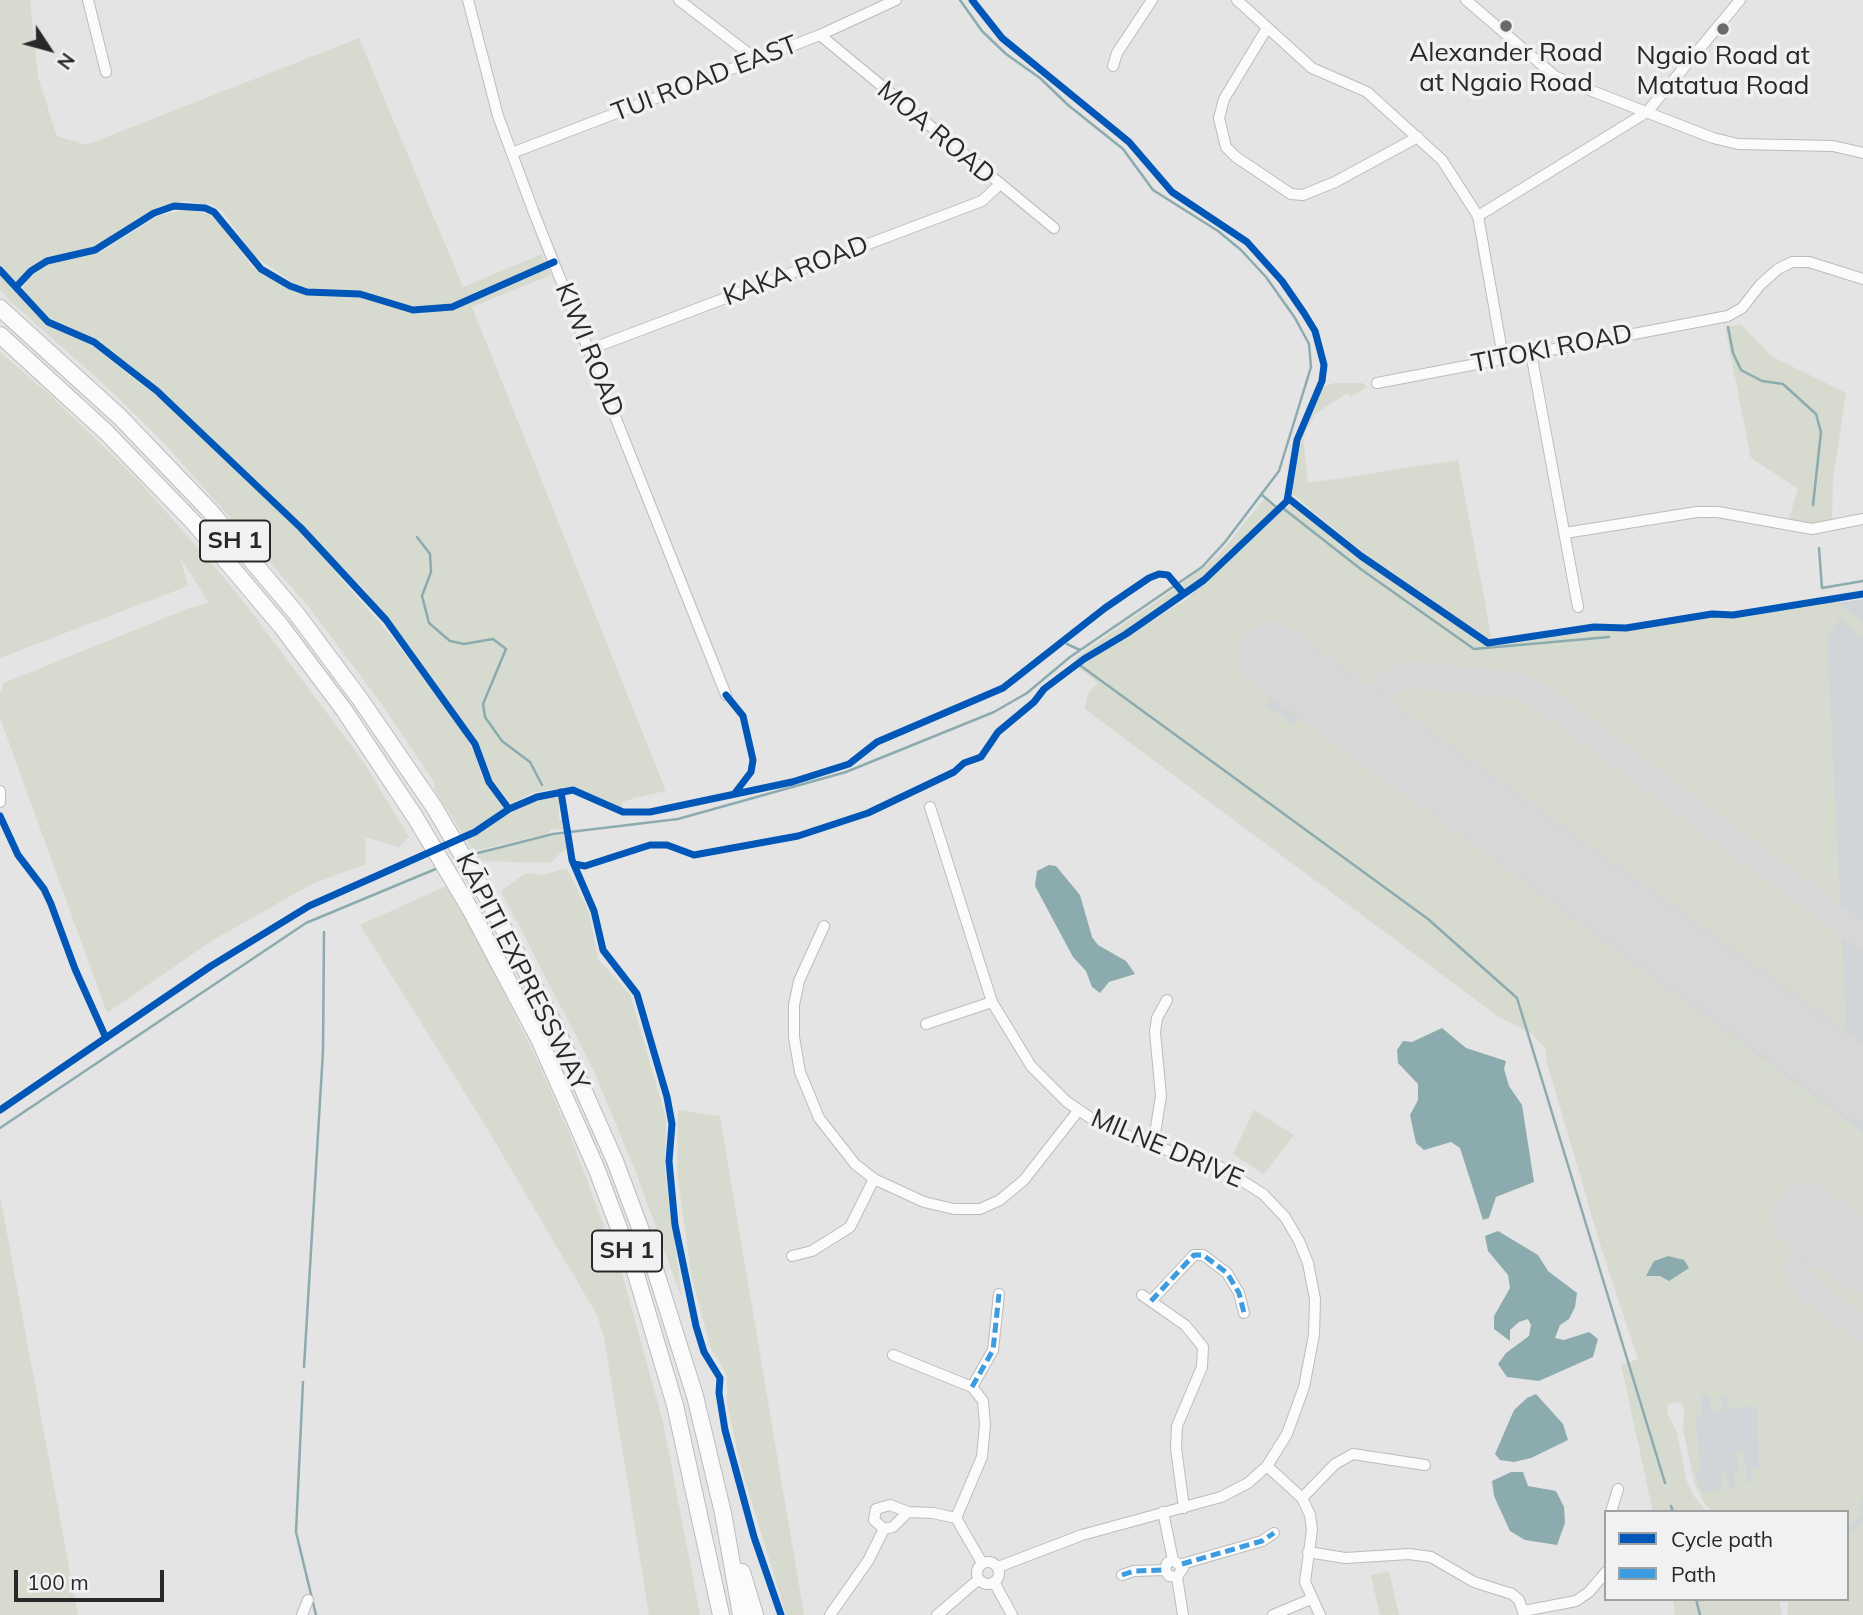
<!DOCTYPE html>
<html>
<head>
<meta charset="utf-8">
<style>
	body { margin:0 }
	#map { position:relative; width:1863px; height:1615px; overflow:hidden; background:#e4e4e4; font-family:Mulish,sans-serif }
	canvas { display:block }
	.legend { position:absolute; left:1604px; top:1510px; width:245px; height:91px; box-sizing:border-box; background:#f0f1f2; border:2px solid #a0a1a1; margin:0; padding:9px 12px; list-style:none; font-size:21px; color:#282828 }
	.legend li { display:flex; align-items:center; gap:14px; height:35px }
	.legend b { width:35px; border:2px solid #a0a1a1 }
	.north { position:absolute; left:14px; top:14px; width:70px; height:70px; -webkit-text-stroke:5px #f0f1f2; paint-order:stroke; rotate:126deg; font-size:19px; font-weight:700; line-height:28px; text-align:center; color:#282828 }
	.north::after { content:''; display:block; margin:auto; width:24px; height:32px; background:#282828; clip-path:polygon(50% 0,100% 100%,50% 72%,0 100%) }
	.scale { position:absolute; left:14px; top:1570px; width:150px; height:32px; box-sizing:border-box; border:4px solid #282828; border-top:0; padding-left:9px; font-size:21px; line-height:24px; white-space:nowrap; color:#282828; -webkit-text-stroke:5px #f0f1f2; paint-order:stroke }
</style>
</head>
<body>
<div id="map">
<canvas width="1863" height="1615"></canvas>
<ul class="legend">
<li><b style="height:9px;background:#0057b8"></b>Cycle path</li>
<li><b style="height:9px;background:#3d9ce0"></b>Path</li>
</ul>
<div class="north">N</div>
<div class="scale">100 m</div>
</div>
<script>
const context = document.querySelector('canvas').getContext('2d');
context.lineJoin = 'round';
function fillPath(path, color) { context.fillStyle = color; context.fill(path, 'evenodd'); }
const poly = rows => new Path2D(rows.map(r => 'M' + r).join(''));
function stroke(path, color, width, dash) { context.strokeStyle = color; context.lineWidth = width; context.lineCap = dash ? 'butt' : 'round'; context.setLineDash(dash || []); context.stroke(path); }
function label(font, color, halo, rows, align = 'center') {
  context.font = font + ' Mulish,sans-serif'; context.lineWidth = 7; context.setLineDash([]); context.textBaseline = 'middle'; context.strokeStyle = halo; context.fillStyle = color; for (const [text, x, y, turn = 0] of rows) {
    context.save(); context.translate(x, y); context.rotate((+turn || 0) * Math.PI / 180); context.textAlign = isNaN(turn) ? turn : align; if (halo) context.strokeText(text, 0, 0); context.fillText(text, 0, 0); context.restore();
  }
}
fillPath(poly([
	[1285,506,1479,646,1591,629,1625,631,1833,600,1836,603,1863,599,1863,1615,1793,1609,1788,1599,1847,1599,1847,1512,1705,1501,1694,1473,1700,1473,1695,1415,1602,1250,1546,1059,1546,1049,1531,1033,1499,1017,1085,709,1088,693]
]), '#d1d5d8');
fillPath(poly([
	[0,0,30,0,38,77,57,136,86,145,359,38,463,287,542,254,545,263,454,303,419,308,359,291,320,291,295,284,254,256,223,212,214,206,187,201,158,207,102,245,40,261,15,282,0,266],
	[187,209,213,215,253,268,283,284,305,294,359,297,420,314,455,308,548,267,551,275,472,307,666,791,634,798,623,802,621,810,573,786,532,793,511,804,490,776,474,737,363,588,194,422,93,338,51,320,22,289,29,278,48,264,102,251,158,216],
	[0,273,47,323,90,344,164,402,297,528,392,637,463,733,475,754,481,775,504,805,500,813,463,834,435,791,434,782,381,703,308,606,166,445,107,387,11,302,0,290],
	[1741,324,1771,356,1846,393,1833,479,1832,520,1816,525,1788,521,1798,489,1751,458,1725,327],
	[0,352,51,396,138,480,237,593,365,764,409,837,399,847,365,837,366,864,312,884,213,940,107,1013,0,718,0,694,4,683,189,608,209,603,180,557,188,586,0,658],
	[1334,383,1363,383,1367,387,1350,397,1347,393,1315,414,1303,437,1308,483,1458,460,1492,640,1482,639,1424,594,1394,578,1292,494,1302,431,1323,387],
	[1264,499,1276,509,1200,579,1184,589,1180,585,1219,555],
	[1291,504,1299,506,1362,558,1419,595,1485,644,1591,629,1625,631,1708,617,1731,618,1833,600,1863,623,1863,637,1856,638,1859,633,1840,619,1828,635,1833,639,1827,640,1846,1019,1845,1026,1841,1027,1289,627,1249,682,1271,697,1266,706,1293,724,1301,719,1863,1132,1863,1498,1858,1507,1862,1514,1847,1530,1847,1512,1714,1512,1706,1506,1695,1485,1683,1430,1684,1407,1678,1401,1668,1405,1667,1412,1677,1432,1686,1479,1693,1495,1707,1512,1653,1512,1621,1365,1638,1359,1602,1250,1546,1059,1546,1049,1531,1033,1499,1017,1085,709,1088,693,1098,683,1077,667,1192,596],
	[1668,1256,1684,1260,1689,1268,1669,1281,1646,1272,1654,1261],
	[1709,1395,1712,1411,1723,1409,1722,1396,1728,1396,1729,1408,1757,1406,1759,1468,1751,1469,1752,1483,1748,1483,1743,1451,1736,1451,1739,1473,1734,1474,1736,1488,1729,1488,1727,1474,1722,1472,1722,1489,1702,1494,1694,1474,1700,1473,1695,1415,1702,1414,1701,1396],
	[1176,588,1180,595,1171,602,1078,661,1075,658],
	[552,796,559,799,559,819,564,821,565,830,552,829,547,834,473,851,466,839,526,804],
	[565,834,568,846,550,863,478,861,476,856,505,845],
	[567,868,589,912,598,959,630,994,666,1118,665,1170,682,1299,637,1175,593,1069,501,891,526,873,541,875],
	[446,886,478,940,537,1060,572,1140,623,1277,663,1422,700,1615,649,1615,604,1337,597,1315,485,1125,360,925],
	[678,1110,720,1116,804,1615,786,1615,740,1463,727,1403,727,1376,710,1346,691,1274,677,1171],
	[1254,1110,1294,1135,1264,1174,1233,1154],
	[0,1195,26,1336,78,1615,0,1615],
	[1863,1521,1863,1615,1787,1615,1789,1599,1847,1599,1847,1537],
	[1389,1571,1399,1615,1380,1615,1371,1575],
	[1673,1599,1779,1599,1782,1615,1675,1615]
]), '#d7dbcf');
fillPath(poly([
	[1049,865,1056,866,1080,895,1092,937,1098,945,1126,961,1135,974,1109,982,1100,993,1092,987,1086,971,1073,957,1035,886,1037,871],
	[1442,1028,1466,1048,1506,1061,1504,1069,1509,1086,1522,1105,1534,1182,1496,1197,1489,1218,1483,1220,1460,1148,1451,1142,1424,1150,1416,1143,1410,1115,1418,1100,1418,1084,1398,1063,1397,1050,1403,1041,1412,1042],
	[1498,1231,1538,1255,1548,1271,1577,1293,1575,1307,1569,1319,1560,1325,1555,1338,1564,1340,1589,1332,1598,1339,1593,1357,1539,1381,1507,1377,1498,1364,1506,1353,1529,1336,1531,1325,1528,1319,1519,1322,1510,1330,1510,1341,1494,1329,1494,1316,1510,1288,1508,1275,1488,1251,1485,1236],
	[1668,1256,1684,1260,1689,1268,1669,1281,1660,1276,1646,1276,1654,1261],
	[1536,1394,1563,1424,1568,1440,1531,1458,1514,1462,1500,1460,1495,1454,1514,1410,1527,1398],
	[1511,1472,1523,1472,1528,1486,1556,1491,1564,1507,1565,1523,1557,1545,1525,1540,1510,1531,1494,1496,1492,1481]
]), '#8cabae');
stroke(poly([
	[1728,327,1733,353,1741,370,1762,381,1783,384,1816,414,1821,432,1813,505],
	[1262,495,1275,506],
	[1284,509,1362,570,1474,649,1609,637],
	[417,537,430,554,431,572,422,596,429,623,450,641,464,644,493,639,506,649,483,704,485,717,502,741,530,762,542,785],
	[1819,548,1822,588,1863,581],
	[1067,644,1080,650],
	[1081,666,1428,919,1517,998,1665,1483],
	[470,855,553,834,678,819,846,772,994,712,1027,693,1070,657,1202,567,1225,542,1279,471,1311,367,1309,344,1295,318,1266,277,1241,250,1218,231,1153,190,1123,149,1068,105,1040,78,1006,54,982,31,960,0],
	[0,1128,306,923,438,868],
	[304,1367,323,1051,324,932],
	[303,1382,296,1532,316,1615],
	[1671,1506,1673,1512],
	[1696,1599,1700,1615]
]), '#8cabae', 2.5);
stroke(poly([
	[1359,720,1385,687,1409,674,1519,686,1547,702,1863,937],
	[1823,1229,1806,1253,1799,1267,1799,1277,1810,1291,1863,1330]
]), '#d7d7d7', 26);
stroke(poly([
	[1271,656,1863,1087],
	[1806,1217,1863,1258]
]), '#d7d7d7', 68);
const minor = poly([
	[88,0,106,72],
	[468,0,498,116,534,213,726,695],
	[679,0,757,60],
	[1237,0,1312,68,1367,92,1442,160,1478,216,1503,357],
	[1466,0,1556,77,1713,138,1738,144,1833,146,1863,153],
	[1267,28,1224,99,1219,118,1226,147,1236,157,1291,194,1303,195,1335,182,1418,137],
	[820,35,1054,228],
	[1113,66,1117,53,1152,0],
	[512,153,820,35,896,0],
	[1478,216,1647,112,1740,0],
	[588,350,982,201,999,185],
	[1531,353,1578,607],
	[1377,383,1728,316,1742,308,1760,285,1778,269,1792,262,1809,262,1863,279],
	[1565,533,1697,512,1718,512,1812,529,1863,519],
	[0,791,0,802],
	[930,807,992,1002,1031,1066,1067,1102,1101,1125,1153,1146,1217,1165,1263,1194,1285,1217,1299,1241,1308,1263,1315,1299,1314,1335,1304,1387,1287,1434,1267,1466,1248,1483,1221,1497,1082,1535,998,1567],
	[824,926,799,981,794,1005,794,1037,800,1072,819,1118,855,1164,874,1179,924,1202,954,1209,980,1209,1000,1200,1024,1180,1078,1111],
	[926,1024,992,1002],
	[1153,1146,1161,1096,1155,1032,1157,1018,1167,1000],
	[792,1256,812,1251,850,1227,874,1179],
	[1142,1295,1185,1325,1203,1347,1202,1367,1177,1426,1176,1448,1184,1508],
	[1151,1301,1194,1255,1203,1255,1227,1273,1239,1293,1244,1313],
	[893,1355,972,1387,983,1401,985,1425,982,1457,956,1518,982,1563],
	[972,1387,993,1350,999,1294],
	[1267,1466,1302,1498,1310,1515,1312,1530,1305,1582,1320,1615],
	[1302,1498,1335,1464,1353,1454,1425,1465],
	[908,1512,893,1527,884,1529,874,1520,876,1509,890,1505,908,1512,933,1513,956,1518],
	[1163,1512,1173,1560],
	[1611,1512,1618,1489],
	[1308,1552,1345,1558,1409,1554,1431,1557,1474,1582,1512,1594,1519,1600,1524,1615],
	'977 1573a11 11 0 1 1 22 0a11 11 0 1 1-22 0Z',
	[1182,1564,1262,1541,1274,1533],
	[1122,1575,1134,1571,1165,1570],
	[1177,1577,1169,1576,1165,1570,1167,1563,1173,1560,1183,1568,1177,1577,1183,1615],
	[994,1582,1012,1615],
	[1524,1611,1576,1601,1589,1592,1606,1572],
	[302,1615,308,1600],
	[830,1615,868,1561,884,1529],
	[937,1615,979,1579],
	[1273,1615,1311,1599]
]);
const highway = poly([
	[0,308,120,417,209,510,296,613,360,699,434,807,488,899,555,1026,615,1161,652,1260,695,1396,723,1513,741,1615],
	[0,335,106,432,195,524,281,626,344,710,415,817,470,909,539,1039,597,1170,635,1271,675,1405,721,1615],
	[742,1572,755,1615]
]);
stroke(minor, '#bcbcbc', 12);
stroke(highway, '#bcbcbc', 18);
stroke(minor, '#fbfbfb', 10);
stroke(highway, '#fbfbfb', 16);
stroke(poly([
	[1151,1301,1194,1255,1203,1255,1227,1273,1239,1293,1244,1313],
	[972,1387,993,1350,999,1294],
	[1182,1564,1262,1541,1274,1533],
	[1122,1575,1134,1571,1165,1570]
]), '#3d9ce0', 5, [10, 5]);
stroke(poly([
	[0,270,48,322,94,342,157,391,301,528,386,620,475,744,489,782,509,809],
	[16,287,31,271,47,261,95,250,154,213,174,206,205,208,214,212,261,269,290,286,307,292,360,294,413,310,452,307,554,262],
	[1288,498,1361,556,1488,643,1594,627,1626,628,1712,614,1733,615,1863,594],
	[726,695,743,716,753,760,751,772,735,793],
	[561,792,572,860,594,911,603,950,637,994,667,1097,672,1124,669,1161,675,1225,696,1326,704,1352,720,1378,719,1393,725,1430,754,1537,781,1615],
	[0,816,18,855,44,889,51,904,75,969,106,1038],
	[574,864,585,866,650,845,667,845,694,855,798,836,868,813,954,772,964,763,981,757,998,732,1034,702,1044,689,1084,659,1126,634,1204,580,1287,501,1297,440,1322,381,1324,365,1315,331,1304,313,1282,281,1247,242,1172,192,1129,142,1002,38,972,0],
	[0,1110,211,966,309,906,475,832,509,809,537,797,573,790,623,812,650,812,792,782,849,764,877,742,1003,688,1105,608,1149,578,1159,574,1168,575,1184,594]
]), '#0057b8', 7);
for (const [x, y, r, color] of [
	[1506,26,7,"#6a6a6a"],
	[1723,29,7,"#6a6a6a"]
]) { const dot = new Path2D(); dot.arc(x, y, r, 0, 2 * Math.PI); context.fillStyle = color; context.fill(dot); stroke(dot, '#f0f1f2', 2.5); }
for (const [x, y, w] of [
	[235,541,70],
	[627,1251,70]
]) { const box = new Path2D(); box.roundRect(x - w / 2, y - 20.5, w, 41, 5); context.fillStyle = '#f0f1f2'; context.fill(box); stroke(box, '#282828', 2); }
label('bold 24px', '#282828', null, [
	["SH 1",235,541],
	["SH 1",627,1251]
]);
label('26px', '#282828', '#f0f1f2', [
	["Alexander Road",1506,53],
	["at Ngaio Road",1506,83],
	["Ngaio Road at",1723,56],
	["Matatua Road",1723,86]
]);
label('26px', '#282828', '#f0f1f2', [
	["TUI ROAD EAST",705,79,-21],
	["MOA ROAD",936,133,40],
	["KAKA ROAD",796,271,-21],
	["TITOKI ROAD",1552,349,-11],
	["KIWI ROAD",589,350,68],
	["KĀPITI EXPRESSWAY",522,972,63],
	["MILNE DRIVE",1167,1149,23]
]);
</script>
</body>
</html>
